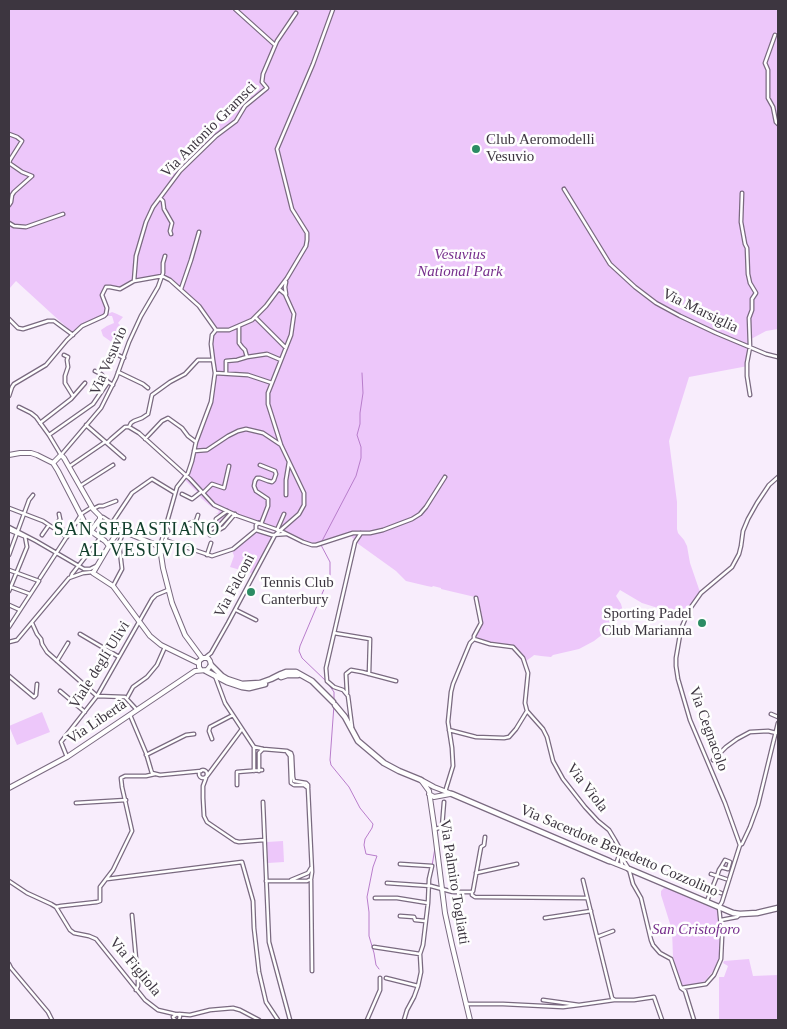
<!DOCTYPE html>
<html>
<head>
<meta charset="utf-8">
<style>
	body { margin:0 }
	#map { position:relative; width:787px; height:1029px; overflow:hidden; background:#f8edfc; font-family:Georgia,serif }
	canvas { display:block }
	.frame { position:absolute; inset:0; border:10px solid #3d3640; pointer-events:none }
</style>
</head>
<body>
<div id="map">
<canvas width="787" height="1029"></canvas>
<div class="frame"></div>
</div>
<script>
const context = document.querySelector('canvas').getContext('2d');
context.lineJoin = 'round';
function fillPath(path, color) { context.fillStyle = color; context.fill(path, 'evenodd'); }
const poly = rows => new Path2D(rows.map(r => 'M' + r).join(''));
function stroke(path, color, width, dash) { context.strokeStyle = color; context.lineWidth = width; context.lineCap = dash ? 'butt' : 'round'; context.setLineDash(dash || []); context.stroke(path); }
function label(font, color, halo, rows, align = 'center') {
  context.font = font + ' Georgia,serif'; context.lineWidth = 5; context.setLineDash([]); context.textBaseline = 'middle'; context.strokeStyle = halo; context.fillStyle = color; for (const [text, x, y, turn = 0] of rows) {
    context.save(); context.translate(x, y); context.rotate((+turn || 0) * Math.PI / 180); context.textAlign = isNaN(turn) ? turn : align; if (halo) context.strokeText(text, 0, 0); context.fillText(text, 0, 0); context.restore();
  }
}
fillPath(poly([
	[9,9,778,9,778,329,766,331,751,339,748,366,689,377,669,441,677,502,677,529,678,533,684,540,687,546,690,563,701,595,693,604,690,618,684,621,683,617,679,613,674,613,642,603,620,590,616,596,621,604,623,611,620,618,612,627,594,641,579,649,553,655,551,657,541,656,534,655,533,656,526,661,521,660,518,656,518,655,510,647,475,640,473,637,478,630,480,622,475,597,441,589,441,588,433,586,432,587,427,586,406,581,396,571,357,543,351,536,347,536,314,547,299,542,276,532,232,516,223,526,213,532,213,533,209,533,209,531,220,527,230,515,228,514,223,520,222,519,220,521,221,523,220,524,216,525,218,522,217,521,218,518,219,517,220,519,226,515,225,513,222,512,219,514,215,513,218,513,219,511,209,505,201,498,199,494,183,478,184,476,181,475,186,471,191,461,192,454,194,443,198,436,206,412,211,396,213,386,214,372,211,354,213,329,199,309,166,279,152,279,136,282,124,289,119,290,110,288,106,290,103,294,104,300,109,310,108,314,112,312,117,314,123,317,118,323,121,326,113,343,103,336,101,330,107,326,114,323,113,319,112,316,107,316,105,318,89,324,83,327,75,335,16,281,9,289],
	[256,530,273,537,254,574,230,567,234,556,232,550],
	[42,712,50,732,17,745,9,726],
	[283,841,284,862,268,863,267,842],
	[665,887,719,911,721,937,720,955,714,970,705,981,701,983,682,987,681,985,673,957,672,930,661,895,661,891],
	[749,959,753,976,778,975,778,1020,719,1020,719,977,724,977,728,966,723,963,724,961]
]), '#edc7fa');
stroke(poly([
	[322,541,356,476,361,458,361,447,357,435,360,424,360,413,363,393,362,373],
	[321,545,330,562,330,575,300,646,299,651,302,658,327,682],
	[329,685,334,692,334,701],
	[334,705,330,760,331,765,349,787,360,808,373,824,372,828,365,839,364,845,366,854,377,856,373,867,367,897,369,912,369,936,374,953,376,965,379,969],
	[432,866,435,848]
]), '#b87dcb', 1);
const minor = poly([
	[235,9,275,45],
	[775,35,765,63,768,70,768,98,773,107,776,122,778,124],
	[9,134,17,137,22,141,10,160,9,163],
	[9,163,22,172,32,176,14,192,12,195,11,202,9,205],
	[564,189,610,264,635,287,656,303,680,316,716,333,766,354,778,357],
	[742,193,741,222,745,244,747,248,748,274,750,283,756,293,752,299,752,310,749,318,750,347,747,363,747,376,750,395],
	[160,198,163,201,164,209,172,223,170,231,171,234],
	[9,223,14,226,26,227,63,214],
	[162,276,170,280,199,306,216,330,229,330,252,320,266,306,287,278,306,246,307,240,307,233,292,209,277,149,313,64,333,9],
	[134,281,136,256,146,222,153,207,180,171,216,136,236,121,245,106,267,88,262,82,263,74,277,41,296,13],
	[181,289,191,260,199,232],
	[286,294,285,287,286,282],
	[255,317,286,348],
	[9,319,18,328,23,329,48,321,54,321,73,335],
	[239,326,239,343,242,347,245,350,247,357],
	[114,353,124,358],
	[64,355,68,357,67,360,68,367,65,376,65,383,73,396],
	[213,360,211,344,212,335,216,330],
	[95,371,101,374,108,382],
	[118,372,143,384,148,388],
	[226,373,226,361,237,360,247,357,267,354,281,360],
	[9,396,12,387,14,384,46,365,67,340,82,326,104,316,106,314,107,308,102,295,106,287,110,287,120,289,134,281,162,276],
	[19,407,31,413,36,417,49,435,61,455,101,408,116,378,129,342,141,316,158,287,163,273,163,263,165,256],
	[40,423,71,399,85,383],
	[86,425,124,458],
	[129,427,131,423,134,421,142,418,148,414,152,395,170,382,185,374,198,360,213,360,215,373],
	[49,435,93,404,108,382,113,385],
	[145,439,162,421,168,418,182,428,188,436,196,442],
	[107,443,111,439,125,427,129,427,139,433,190,479,214,505,238,516,281,531,303,542,312,545,316,545,353,533,370,533,383,530,412,519,420,514,426,507,445,477],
	[194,451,207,450,228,436,238,431,246,429,263,433,281,445],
	[260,465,275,471,276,474,274,480,272,482,268,481,260,478,257,478,255,481,254,486,256,491,268,499,268,506,261,524],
	[70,466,105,442],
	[80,486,113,465],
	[203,493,212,484,224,488,229,466],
	[182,494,192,499,201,492],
	[286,495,286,480,289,462],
	[9,508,43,521,67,537],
	[93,509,99,506,103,506,116,501],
	[59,514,62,529,60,532],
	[81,514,92,507],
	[198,515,196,521,187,524,210,530,220,525,231,513],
	[100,517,103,517,112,523],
	[9,527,36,541,84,569,90,569,96,566],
	[216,527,215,524,216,519,227,511],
	[54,528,60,519],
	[9,530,26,537],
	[256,530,272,535,286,534],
	[277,530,284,514],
	[42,535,49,525],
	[210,535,224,527,235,514],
	[165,540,212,556,233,549,256,530,256,525,259,523],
	[161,543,177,487,188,473,192,461,196,442,211,402,215,373,248,375,272,383],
	[162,552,168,531,167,529,165,528],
	[9,555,29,500,33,495],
	[207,555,211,543],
	[9,570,39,581,9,627],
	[71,577,72,574,112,523,132,493,152,479,175,493],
	[40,578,81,515],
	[113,586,122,569,119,543,124,531],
	[11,587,30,594],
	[9,591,27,547,25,536],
	[9,605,20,610],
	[236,610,256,620],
	[32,623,37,634,41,639,42,644,47,652,97,696,125,697,137,710],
	[334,633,370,639,369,674],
	[80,634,119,657],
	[474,639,474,636,481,623,476,598],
	[9,642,17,640,69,578,83,573,93,572],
	[206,657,211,653,228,623,275,535,299,514,304,505,304,493,281,445,268,404,268,393,291,335,294,314,285,294,279,289],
	[57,661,68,643],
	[9,676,34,697,36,695,37,684],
	[215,676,225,703,254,747,263,749,287,751],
	[60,691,85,712],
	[347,693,346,674,351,670,362,672,396,681],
	[127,698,133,687,147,677,157,665,165,647],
	[771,714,778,717],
	[130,715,146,753,151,770,152,773,160,775,201,771],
	[352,727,348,696,343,690,334,687,327,681,326,668,355,542,361,533],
	[449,730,476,737,504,738,509,737,516,729,527,711],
	[212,739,209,731,210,727,233,715],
	[254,747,254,771],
	[287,751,291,753,292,756,293,777,294,781,306,783,308,785,308,788],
	[287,752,290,756,291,783,294,785,304,785,308,788],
	[146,755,186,735,194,734],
	[67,757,61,742,97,696,152,599,156,595,168,590],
	[713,760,726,747,737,739,750,732,768,731,776,733],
	'199 774a4 4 0 1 1 8 0a4 4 0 1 1-8 0Z',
	[259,771,259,753,263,749],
	[207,776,242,729],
	[206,778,203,786,203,798,204,816,207,822,235,841,239,842,264,840],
	[237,785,237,772,262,770],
	[445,792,453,766,452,748,448,722,451,692,453,684,470,643,474,639,490,644,513,647,523,658,528,673,525,703,527,711,543,729,547,737,553,761,563,779,585,807,598,821,609,830,615,840,620,849,622,866],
	[263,802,269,942,290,1020],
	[76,803,126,800],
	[435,829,439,828,442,827,444,802],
	[740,845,725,803,690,720,678,679,676,666,676,658,681,629,689,610,701,593,732,567,739,554,741,546,743,531,748,519,757,503,769,485,778,477],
	[622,858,629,869,633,884,641,898,651,940,653,945,660,953,671,959,681,988,685,991,694,1020],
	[616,864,620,853],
	[476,873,517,864],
	[711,874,726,879],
	[107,879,242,862,253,901,254,928,259,972,266,1002,278,1020],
	[291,880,308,873,311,868],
	[311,880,312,971],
	[583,880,612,998,615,1000,634,1000,654,997,662,1020],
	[9,881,27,893,51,904,56,907,70,930,74,933,89,936,96,939,145,1000,158,1010,175,1014],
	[266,881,307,881,311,879,312,872,308,788],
	[387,883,431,886,453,892,472,892,473,891,481,847,484,845,485,837],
	[703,886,721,893],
	[472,892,472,895,475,897,587,898],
	[375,898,397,898,428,903,429,879,432,866,400,864],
	[707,901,717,876,719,870,721,867,728,869,730,862,725,860,721,867],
	[56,907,61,906,97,902,100,901,100,887,113,870,132,831,122,787,121,778,125,776,146,776,155,774],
	[132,915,138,980,138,986,136,990],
	[400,916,414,917,415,920,425,921],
	[545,918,591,911],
	[721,920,737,917,740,914],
	[597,937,613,931],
	[374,947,420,954],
	[9,964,11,968,48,1012,52,1020],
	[386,978,418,986],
	[681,988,706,984,714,975,721,959,722,937,719,907,722,902,740,845,742,844,750,827,758,805,778,723],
	[543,1000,579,1005,614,1000],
	[466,1004,503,1004,563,1007,579,1005],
	[179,1014,190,1015,210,1010,233,1008,240,1010,259,1020],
	[175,1020,173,1017,177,1014,180,1016,179,1020],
	[367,1020,380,990,380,978],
	[404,1020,407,1010,414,997,418,986,421,972,420,954,423,945,428,903]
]);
const tertiary = poly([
	[9,455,20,453,31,453,37,455,53,463,58,471,88,529,105,541,109,546],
	[53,463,61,455,64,458,93,509,100,516,100,519,91,531],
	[198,663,161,645,150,636,113,586,93,573,113,539,120,530,154,544,160,548,163,568,172,603,185,635,202,658],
	[421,780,429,791,434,825,445,913,452,945,470,1020],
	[423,781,434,787,452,794],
	[9,788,67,757,195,671,207,670,211,665,210,661,208,658,203,658,199,661,199,667,201,670],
	[429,794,434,797,450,794],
	[609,861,629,869]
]);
const secondary = poly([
	[211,665,222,676,227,679,242,684,260,683,271,679,281,674,286,672,296,672,312,681,333,702],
	[206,671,227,682,242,687,249,688,265,684],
	[281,677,287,675,298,675],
	[335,705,345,717,358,741,384,763,399,771,421,780],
	[452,794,609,861],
	[629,869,733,913,740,914,757,913,778,908]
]);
stroke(minor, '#7a6a80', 5);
stroke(tertiary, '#7a6a80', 6);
stroke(secondary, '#7a6a80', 7);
stroke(minor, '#fff', 2.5);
stroke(tertiary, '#fff', 4);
stroke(secondary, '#fff', 4.5);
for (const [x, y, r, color] of [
	[476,149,5,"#2c8c64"],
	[251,592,5,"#2c8c64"],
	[702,623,5,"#2c8c64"]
]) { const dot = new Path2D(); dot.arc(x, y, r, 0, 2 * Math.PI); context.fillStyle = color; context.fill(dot); stroke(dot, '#fefefe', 2); }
label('15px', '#3d3640', '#fefefe', [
	["Via Antonio Gramsci",209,130,-45],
	["Via Marsiglia",700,311,26],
	["Via Vesuvio",109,361,-67],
	["Via Falconi",235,586,-62],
	["Viale degli Ulivi",100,665,-58],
	["Via Libertà",97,722,-34],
	["Via Cegnacolo",708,729,70],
	["Via Viola",587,788,52],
	["Via Sacerdote Benedetto Cozzolino",619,851,23],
	["Via Palmiro Togliatti",454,882,81],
	["Via Figliola",135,967,50]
]);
label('15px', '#3d3640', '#fefefe', [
	["Club Aeromodelli",486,140],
	["Vesuvio",486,157],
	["Tennis Club",261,583],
	["Canterbury",261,600],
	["Sporting Padel",692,614,"right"],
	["Club Marianna",692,631,"right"]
], 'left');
label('italic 15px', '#772f8d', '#fefefe', [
	["Vesuvius",460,255],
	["National Park",460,272],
	["San Cristoforo",696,930]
]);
context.letterSpacing = '1px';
label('18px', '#113e2b', '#fefefe', [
	["SAN SEBASTIANO",137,530],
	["AL VESUVIO",137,551]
]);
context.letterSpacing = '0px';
</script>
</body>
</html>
